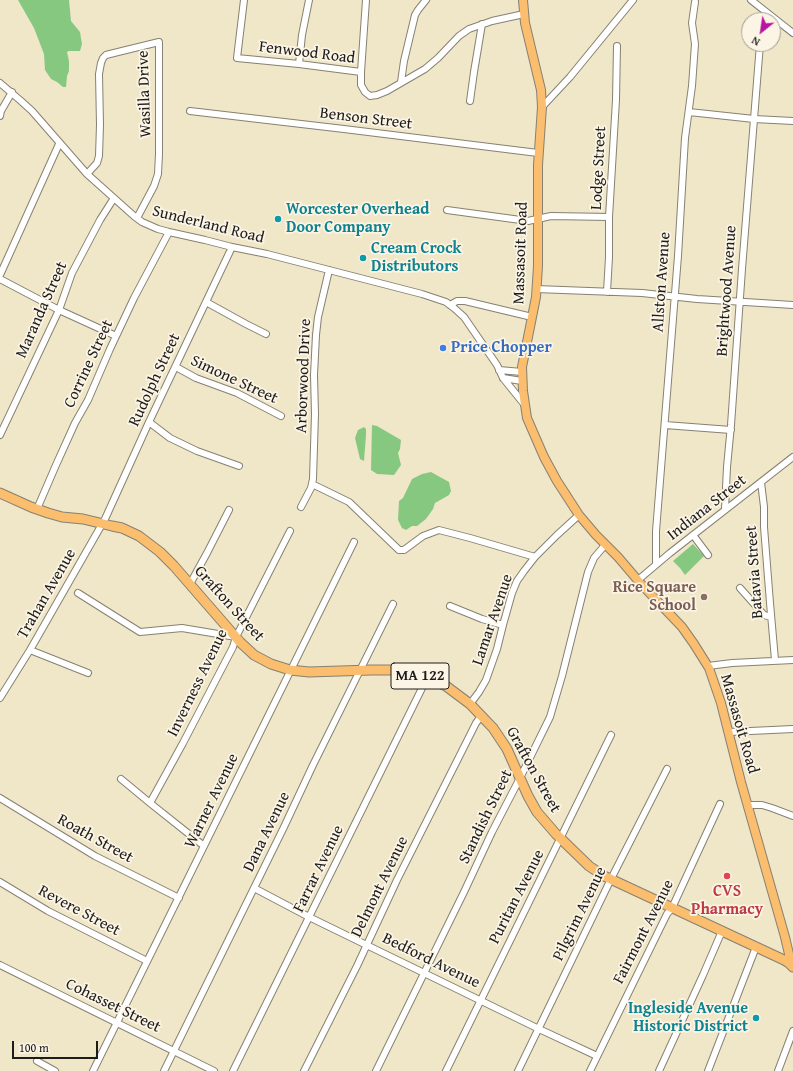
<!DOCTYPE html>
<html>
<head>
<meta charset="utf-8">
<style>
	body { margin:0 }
	#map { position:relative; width:793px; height:1071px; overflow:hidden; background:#f0e6c8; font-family:"Gentium Book Plus",serif }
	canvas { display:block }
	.north { position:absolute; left:741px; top:12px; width:40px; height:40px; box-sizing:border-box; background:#fcf5e5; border:1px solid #a29e95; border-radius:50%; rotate:210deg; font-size:11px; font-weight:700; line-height:16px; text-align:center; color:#1c1c1c }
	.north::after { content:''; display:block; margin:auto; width:14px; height:18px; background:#b5179e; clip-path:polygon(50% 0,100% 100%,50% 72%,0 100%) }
	.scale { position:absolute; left:12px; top:1041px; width:86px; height:18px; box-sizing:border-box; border:2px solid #1c1c1c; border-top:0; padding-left:5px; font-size:12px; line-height:14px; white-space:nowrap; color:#1c1c1c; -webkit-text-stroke:3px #fcf5e5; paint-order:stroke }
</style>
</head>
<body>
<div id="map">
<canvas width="793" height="1071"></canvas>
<div class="north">N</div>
<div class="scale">100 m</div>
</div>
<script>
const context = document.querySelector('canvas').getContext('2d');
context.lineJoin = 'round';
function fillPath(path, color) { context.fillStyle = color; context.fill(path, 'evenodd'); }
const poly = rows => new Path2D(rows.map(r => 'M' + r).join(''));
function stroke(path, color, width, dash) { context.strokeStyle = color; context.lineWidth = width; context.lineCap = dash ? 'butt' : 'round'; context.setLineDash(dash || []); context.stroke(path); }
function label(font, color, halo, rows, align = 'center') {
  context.font = font + ' "Gentium Book Plus",serif'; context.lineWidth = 3.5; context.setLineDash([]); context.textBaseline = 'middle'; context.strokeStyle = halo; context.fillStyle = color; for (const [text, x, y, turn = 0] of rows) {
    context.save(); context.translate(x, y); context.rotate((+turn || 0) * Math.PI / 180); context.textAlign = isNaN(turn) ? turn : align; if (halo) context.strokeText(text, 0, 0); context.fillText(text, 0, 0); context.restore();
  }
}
fillPath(poly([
	[18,0,69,0,71,21,80,32,82,44,80,51,69,51,67,52,69,61,69,71,67,76,66,87,63,87,57,82,51,79,45,70,44,54,34,28],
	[372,425,377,426,401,440,400,449,398,453,401,465,394,475,377,474,371,470],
	[364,427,366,429,366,435,364,461,360,459,355,438,358,430],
	[431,472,449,482,451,491,449,495,435,503,433,509,426,519,417,526,412,526,406,530,402,528,398,520,399,501,403,498,412,479,422,474],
	[693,544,704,556,685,575,680,568,673,561]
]), '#87c881');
const minor = poly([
	[244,0,237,58,299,64,361,72,361,85,365,92,370,96,377,95,387,91,425,69,438,58,459,36,469,29,492,21,524,14],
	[751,0,793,33],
	[299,64,302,35,309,0],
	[361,72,366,0],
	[401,82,404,61,415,15,418,10,426,0],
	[0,83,21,101,32,111,87,174,134,216,142,222,158,229,169,232,205,240,232,247,267,254,422,294,446,302,454,308,464,317,497,365,503,378,524,404],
	[470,101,474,72,482,24],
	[542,107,570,77,633,0],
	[190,111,344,129,538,153],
	[689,112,754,119,793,121],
	[0,116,1,111,12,92],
	[87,174,97,163,99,156,100,125,99,74,101,63,103,58,106,55,122,51,159,42,159,154,158,174,154,186,137,218],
	[447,210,528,221,551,216,609,217],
	[0,275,59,144],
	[0,279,59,310,116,336],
	[536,289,642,293,697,299,793,305],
	[607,292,609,257,609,217,616,100,617,46],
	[206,302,246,324,266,334],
	[450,305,457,301,465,301,532,317],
	[176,367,196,378,237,393,281,416],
	[499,370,522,372],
	[503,378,522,381],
	[149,422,170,438,197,451,239,466],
	[665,425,731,430],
	[0,435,59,310,72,273,100,220,114,198],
	[761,482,764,507,764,527,770,603,775,660],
	[312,484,349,502,399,550,404,550,423,536,439,530,470,538,535,557],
	[301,507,311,488,313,479,315,414,314,375,316,335,318,317,329,270],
	[37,509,56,465,75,423,88,400,110,349,134,298,169,232],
	[725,509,727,467,731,425,742,269,760,44],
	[693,535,708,555],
	[656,564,656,531,678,256,685,138,692,86,695,44,692,23,695,2],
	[638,580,670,553,793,457],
	[190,584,207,553,229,510],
	[740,588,764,615,771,617],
	[78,593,140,632,182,628,236,637],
	[450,606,482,619,503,625],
	[30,650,88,673],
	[708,666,732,663,793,660],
	[0,698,30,650,105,519,149,422,232,247],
	[470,704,479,692,486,680,497,649,503,625,512,593,517,581,524,571,535,557,557,535,579,515],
	[729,732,793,729],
	[121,779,150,803,204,846],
	[0,798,95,856,179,898],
	[150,803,183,743,233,647,236,637,290,531],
	[748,805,762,805,772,808,793,816],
	[0,882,48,911,147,961],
	[254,888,309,917,539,1029,597,1056],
	[0,965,214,1071],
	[37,1061,55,1071],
	[93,1071,354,542],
	[164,1071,284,827,313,765,393,604],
	[233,1071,427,678],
	[304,1071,357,966,397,880,466,743,476,723,482,715],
	[376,1071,464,892,492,832,520,778,550,717,562,676,588,572,594,558,605,545],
	[446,1071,611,735],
	[518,1071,611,879,667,769],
	[590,1071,667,914,672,908,720,804],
	[659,1071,703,975,722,931],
	[708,1071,756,947],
	[778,1071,793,1031]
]);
const major = poly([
	[523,0,525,23,541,90,542,107,538,165,538,266,536,297,522,367,523,391,527,418,544,457,557,481,579,515,596,535,618,557,641,584,682,627,694,644,709,668,721,703,741,782,785,937,789,954,789,963]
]);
const highway = poly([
	[0,493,31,507,48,513,62,517,83,519,112,526,122,528,139,536,160,552,174,566,240,642,254,655,271,664,290,670,309,672,371,670,394,670,422,676,446,686,470,704,493,728,507,749,528,796,537,812,556,834,589,866,604,876,784,960,789,963,793,967]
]);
stroke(minor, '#868172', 8);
stroke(major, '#868172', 10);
stroke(highway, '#868172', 11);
stroke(minor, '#fff', 6);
stroke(major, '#fbbd6e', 8);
stroke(highway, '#fbbd6e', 9);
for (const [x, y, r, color] of [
	[278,219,4,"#0f9aa8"],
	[363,258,4,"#0f9aa8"],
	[443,348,4,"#3f7fe0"],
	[704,597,4,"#8d6e63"],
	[727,876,4,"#e0444e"],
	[756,1018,4,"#0f9aa8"]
]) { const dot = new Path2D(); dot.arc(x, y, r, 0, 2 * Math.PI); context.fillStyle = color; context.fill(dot); stroke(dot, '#fcf5e5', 1.5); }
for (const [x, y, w] of [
	[420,676,58]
]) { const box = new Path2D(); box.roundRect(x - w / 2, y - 13, w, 26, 3); context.fillStyle = '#fcf5e5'; context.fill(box); stroke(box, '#1c1c1c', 1); }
label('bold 15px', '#1c1c1c', null, [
	["MA 122",420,676]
]);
label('16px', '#1c1c1c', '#fcf5e5', [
	["Fenwood Road",307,53,7],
	["Wasilla Drive",145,94,-92],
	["Benson Street",366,119,7],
	["Lodge Street",599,168,-87],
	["Sunderland Road",208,225,14],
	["Massasoit Road",521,253,-88],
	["Allston Avenue",662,282,-86],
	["Brightwood Avenue",727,291,-86],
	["Maranda Street",42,310,-66],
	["Corrine Street",89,364,-65],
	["Arborwood Drive",304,376,-88],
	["Rudolph Street",155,380,-65],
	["Simone Street",234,380,25],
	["Indiana Street",707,508,-38],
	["Batavia Street",755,572,-94],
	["Trahan Avenue",47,594,-60],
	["Grafton Street",229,604,48],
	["Lamar Avenue",493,620,-71],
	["Inverness Avenue",198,683,-64],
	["Massasoit Road",739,724,74],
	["Grafton Street",533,770,61],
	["Warner Avenue",212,801,-64],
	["Standish Street",486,817,-64],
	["Dana Avenue",267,832,-64],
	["Roath Street",95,839,29],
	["Farrar Avenue",319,869,-64],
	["Delmont Avenue",380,887,-64],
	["Puritan Avenue",517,897,-63],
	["Revere Street",79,911,28],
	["Pilgrim Avenue",580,914,-64],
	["Fairmont Avenue",644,932,-63],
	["Bedford Avenue",431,961,26],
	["Cohasset Street",113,1006,26]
]);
label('bold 16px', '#0d838f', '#fcf5e5', [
	["Worcester Overhead",286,210],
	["Door Company",286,228],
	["Cream Crock",371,249],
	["Distributors",371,267],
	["Ingleside Avenue",748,1009,"right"],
	["Historic District",748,1027,"right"]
], 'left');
label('bold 16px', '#366cbe', '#fcf5e5', [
	["Price Chopper",451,348]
], 'left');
label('bold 16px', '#785e54', '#fcf5e5', [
	["Rice Square",696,588],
	["School",696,606]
], 'right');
label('bold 16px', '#be3a42', '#fcf5e5', [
	["CVS",727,892],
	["Pharmacy",727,910]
]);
</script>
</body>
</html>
